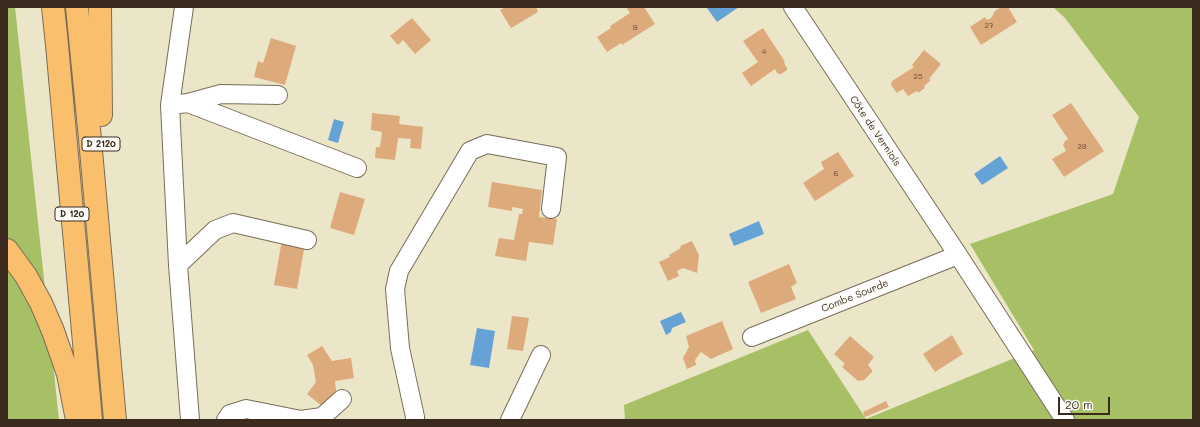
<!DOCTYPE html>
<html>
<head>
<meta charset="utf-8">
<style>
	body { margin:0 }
	#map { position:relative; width:1200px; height:427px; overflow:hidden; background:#ece6c8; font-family:Mali,sans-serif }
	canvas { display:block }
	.frame { position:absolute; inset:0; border:8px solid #3b2a1e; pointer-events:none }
	.scale { position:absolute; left:1058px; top:397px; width:52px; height:18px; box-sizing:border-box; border:2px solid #3b2a1e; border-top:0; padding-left:5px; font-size:12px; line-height:14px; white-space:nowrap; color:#3b2a1e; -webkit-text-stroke:3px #fdfcf7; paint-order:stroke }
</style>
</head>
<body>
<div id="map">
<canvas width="1200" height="427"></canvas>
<div class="frame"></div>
<div class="scale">20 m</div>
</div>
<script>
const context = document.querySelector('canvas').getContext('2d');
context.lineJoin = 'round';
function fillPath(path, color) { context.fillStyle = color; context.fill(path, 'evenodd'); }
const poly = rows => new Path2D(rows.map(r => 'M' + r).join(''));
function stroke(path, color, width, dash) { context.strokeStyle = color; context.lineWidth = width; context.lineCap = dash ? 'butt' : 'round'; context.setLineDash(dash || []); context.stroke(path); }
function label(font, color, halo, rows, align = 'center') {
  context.font = font + ' Mali,sans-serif'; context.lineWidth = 4; context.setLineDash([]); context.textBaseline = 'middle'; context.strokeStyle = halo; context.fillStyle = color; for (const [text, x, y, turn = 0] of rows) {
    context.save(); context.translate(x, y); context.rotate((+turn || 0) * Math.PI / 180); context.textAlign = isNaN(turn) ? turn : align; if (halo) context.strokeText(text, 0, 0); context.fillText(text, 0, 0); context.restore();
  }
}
fillPath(poly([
	[7,7,15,7,59,420,7,420],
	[1053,7,1193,7,1193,420,625,420,624,405,808,330,866,419,1034,350,970,244,1113,194,1139,117,1065,18]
]), '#a8c065');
fillPath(poly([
	[708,7,739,7,717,22,707,8],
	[334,119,344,122,338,143,328,140],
	[1000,156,1008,168,982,185,974,174],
	[759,221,764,234,734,246,729,234],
	[681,312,686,322,672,328,671,332,666,335,660,321],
	[477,328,495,331,489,368,470,365]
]), '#65a2d6');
fillPath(poly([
	[506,7,536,7,538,12,511,28,500,10],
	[626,7,644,7,655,24,622,45,621,43,607,52,597,37,611,28,610,26,630,13],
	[1001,7,1008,7,1017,22,981,45,970,27,985,17,987,20,991,18,995,11],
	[412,18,431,40,415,54,403,40,398,45,390,36],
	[763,28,785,62,784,63,787,68,787,70,781,74,778,74,775,69,751,86,742,73,758,62,743,41],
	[271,38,296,46,285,85,254,77,258,61,263,63],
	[924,50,941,64,929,79,931,80,924,86,925,88,918,93,917,91,908,96,903,89,897,93,891,85,892,81,914,67,912,65],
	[1071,103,1104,151,1064,177,1052,159,1066,151,1063,145,1065,141,1068,139,1052,115],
	[372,113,400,116,399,124,423,127,421,149,410,148,411,139,398,138,395,160,375,158,376,147,380,147,382,132,371,130],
	[838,152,854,176,815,201,803,183,824,169,821,162],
	[492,182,542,190,539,217,557,219,553,245,529,242,526,261,495,256,499,238,514,240,519,214,522,214,523,209,512,207,512,211,488,207],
	[340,192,365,199,354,235,330,228],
	[282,240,305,244,297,289,274,285],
	[692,241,699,255,697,273,683,268,677,271,679,276,668,281,659,262,670,257,669,255,681,248,680,246],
	[789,264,797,283,791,287,796,299,761,313,748,282],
	[512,316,529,318,523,351,507,349],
	[722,321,733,349,711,359,701,352,695,360,696,365,687,369,683,358,689,347,686,336],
	[952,335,963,354,935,372,923,354],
	[850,336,874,357,868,365,872,370,872,372,864,380,858,381,842,367,845,364,834,354],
	[322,346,332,361,351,358,354,378,335,381,336,391,323,407,307,394,316,382,313,365,307,355],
	[886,401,889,407,865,417,863,412]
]), '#ddaa7c');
const minor = poly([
	[184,7,170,105,178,265,190,420],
	[793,7,958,255,1065,420],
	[188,103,221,94,278,95],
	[170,105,188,103,357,168],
	[178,265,215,230,233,223,307,240],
	[752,337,958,255],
	[226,420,230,414,246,409,301,420,322,417,342,399],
	[415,420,415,417,400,348,395,289,399,271,470,151,487,144,557,157,551,209],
	[510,420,541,355]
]);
const highway = poly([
	[53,7,57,45,91,420],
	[77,7,90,139,115,420],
	[100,7,101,115],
	[7,250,26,276,41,303,53,331,68,374,77,420]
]);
stroke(minor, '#796c5a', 20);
stroke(highway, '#796c5a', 24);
stroke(minor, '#fff', 18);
stroke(highway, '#f9bf6d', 22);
label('8px', '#644a36', null, [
	["27",989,26],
	["9",635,28],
	["4",764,52],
	["25",918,77],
	["29",1082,147],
	["6",836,174]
]);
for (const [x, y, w] of [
	[101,144,38],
	[72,214,34]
]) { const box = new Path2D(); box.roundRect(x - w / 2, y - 7, w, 14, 3); context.fillStyle = '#fdfcf7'; context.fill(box); stroke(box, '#3b2a1e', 1); }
label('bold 9px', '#3b2a1e', null, [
	["D 2120",101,144],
	["D 120",72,214]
]);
label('10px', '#3b2a1e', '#fdfcf7', [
	["Côte de Verniols",875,131,56],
	["Combe Sourde",855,296,-22]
]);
</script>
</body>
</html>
